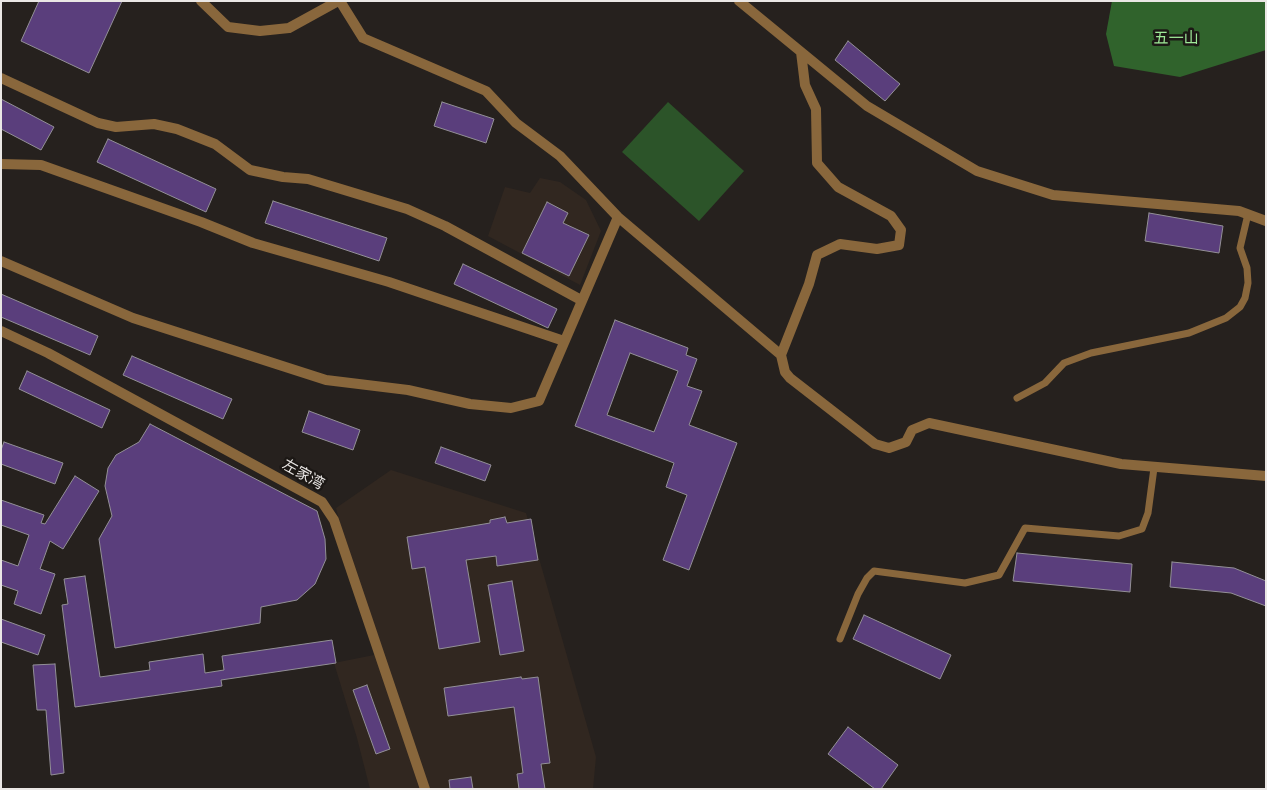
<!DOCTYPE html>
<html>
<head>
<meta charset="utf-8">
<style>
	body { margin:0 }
	#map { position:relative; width:1267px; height:790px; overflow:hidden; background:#26211e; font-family:"Archivo Narrow",sans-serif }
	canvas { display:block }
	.frame { position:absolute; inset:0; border:2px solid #eae7e5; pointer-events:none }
</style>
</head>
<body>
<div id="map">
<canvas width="1267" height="790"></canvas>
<div class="frame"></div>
</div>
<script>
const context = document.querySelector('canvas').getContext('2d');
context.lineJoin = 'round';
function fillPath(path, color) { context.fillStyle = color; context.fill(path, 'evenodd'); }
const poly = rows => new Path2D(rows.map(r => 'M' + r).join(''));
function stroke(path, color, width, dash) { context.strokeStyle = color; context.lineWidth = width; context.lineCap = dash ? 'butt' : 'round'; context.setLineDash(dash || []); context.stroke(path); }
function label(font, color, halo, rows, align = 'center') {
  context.font = font + ' "Archivo Narrow","Noto Sans SC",sans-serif'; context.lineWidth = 5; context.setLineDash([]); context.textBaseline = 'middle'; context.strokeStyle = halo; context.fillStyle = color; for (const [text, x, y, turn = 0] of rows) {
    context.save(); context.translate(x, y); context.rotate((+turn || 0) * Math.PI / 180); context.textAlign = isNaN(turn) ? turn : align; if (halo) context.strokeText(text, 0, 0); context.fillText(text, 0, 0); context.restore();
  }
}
fillPath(poly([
	[540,178,560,182,586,200,601,231,580,285,488,236,505,187,530,193],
	[391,470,526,513,596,757,593,789,370,789,357,738,334,663,374,655,336,508]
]), '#312720');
fillPath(poly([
	[668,102,744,171,699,221,622,152]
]), '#2c5429');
fillPath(poly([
	[1112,1,1266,1,1266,50,1180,77,1114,66,1106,34]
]), '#30632c');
const building = poly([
	[39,1,122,1,89,73,21,41,39,1],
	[848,41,900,84,885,101,835,60,848,41],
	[1,99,54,127,41,150,1,129,1,99],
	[442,102,494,119,486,143,434,126,442,102],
	[108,139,216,189,206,212,97,162,108,139],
	[273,201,387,238,379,261,265,223,273,201],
	[547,202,568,213,563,223,589,235,569,276,522,253,547,202],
	[1149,213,1223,226,1219,253,1145,241,1149,213],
	[463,264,557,309,548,328,454,284,463,264],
	[1,294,98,336,90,355,1,317,1,294],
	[615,320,688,348,686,355,697,359,687,386,702,391,689,425,737,443,689,570,663,560,687,495,666,487,674,463,575,426,615,320],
	[630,353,678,371,654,432,607,415,630,353],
	[132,356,232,399,223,419,123,375,132,356],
	[27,371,110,410,102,428,19,389,27,371],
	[309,411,360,430,353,450,302,432,309,411],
	[150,424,317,511,325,539,326,559,315,584,297,600,261,607,260,623,115,648,99,539,112,516,105,486,108,468,116,455,139,442,150,424],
	[4,442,63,463,55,484,1,464,1,450,4,442],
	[441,447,491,465,485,481,435,463,441,447],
	[75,476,99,491,63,549,50,541,40,569,55,574,41,614,14,604,18,591,1,585,1,560,18,566,29,535,1,525,1,500,44,515,41,523,45,524,75,476],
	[505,517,507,523,531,519,538,560,497,566,496,556,466,560,480,642,439,649,425,567,412,569,407,537,490,523,490,520,505,517],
	[1017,553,1132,564,1130,592,1013,581,1017,553],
	[1172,562,1234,568,1266,581,1266,606,1231,593,1170,587,1172,562],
	[85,576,100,677,150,670,149,662,203,654,205,673,224,670,222,656,332,640,336,663,221,680,222,686,75,707,62,605,68,604,64,579,85,576],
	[512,581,524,651,500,655,488,585,512,581],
	[864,615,951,655,940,679,853,639,864,615],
	[1,619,45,635,38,655,1,642,1,619],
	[55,664,64,773,51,775,46,710,37,710,33,665,55,664],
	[521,677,522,679,538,677,550,763,541,764,545,789,519,789,517,774,523,773,514,707,448,716,444,688,521,677],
	[367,685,390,749,376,754,353,690,367,685],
	[848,727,898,765,881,789,875,789,828,754,848,727],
	[471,777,473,789,450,789,449,780,471,777]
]);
fillPath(building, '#5a3e7c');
stroke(building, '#939097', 1);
stroke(poly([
	[1017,398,1045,383,1064,363,1091,353,1189,333,1226,318,1240,307,1245,298,1248,283,1247,268,1240,248,1248,214],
	[840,639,858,594,867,578,874,571,965,583,999,575,1025,528,1119,536,1142,529,1148,513,1154,468]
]), '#89673c', 7);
stroke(poly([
	[201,1,228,27,260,31,289,28,338,1],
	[340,1,363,38,486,91,516,123,560,156,618,217,781,355],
	[739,1,867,106,977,171,1053,195,1239,211,1266,221],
	[801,52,805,85,816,109,817,163,838,187,891,216,901,230,899,245,877,249,840,244,817,255,809,284,781,355,785,372,790,378,875,444,889,448,906,442,912,430,929,423,1121,464,1266,476],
	[1,78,98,123,116,127,154,124,177,129,215,144,250,170,283,177,308,179,407,209,445,226,581,300],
	[1,164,41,165,201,222,253,243,389,282,564,341],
	[1,261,133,318,326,380,408,390,470,404,511,408,539,401,618,217],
	[1,331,48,353,322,502,334,520,425,789]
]), '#89673c', 10);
label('15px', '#9fe998', '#1c1815', [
	["五一山",1176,39]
]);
label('15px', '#eae7e5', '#1c1815', [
	["左家湾",303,475,29]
]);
</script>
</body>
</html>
